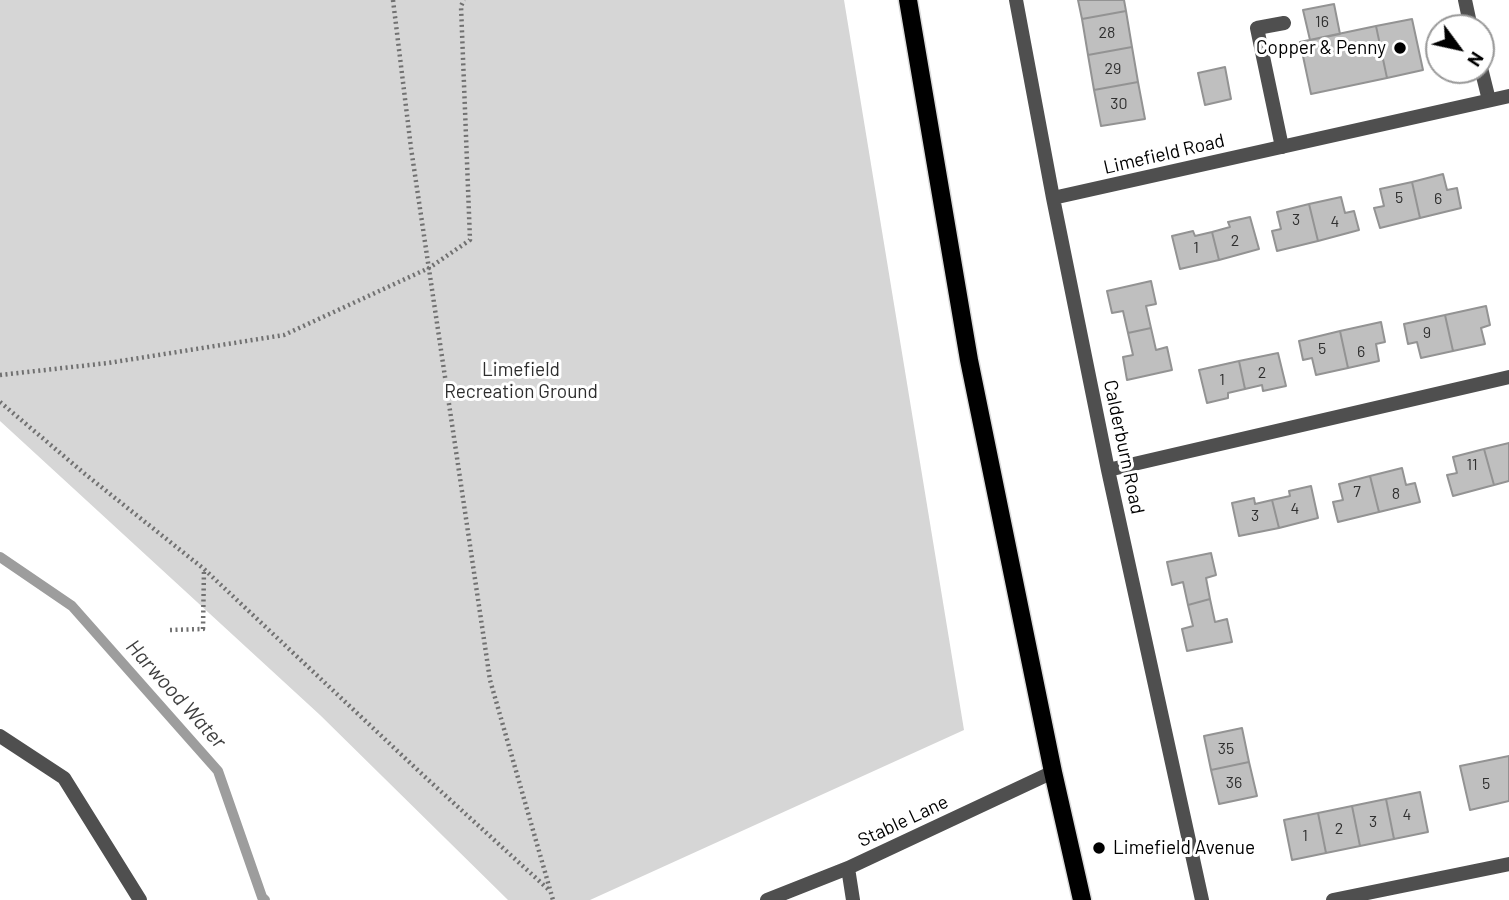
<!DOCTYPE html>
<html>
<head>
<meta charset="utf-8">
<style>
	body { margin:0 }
	#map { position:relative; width:1509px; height:900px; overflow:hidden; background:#fff; font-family:Barlow,sans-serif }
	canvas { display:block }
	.north { position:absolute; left:1425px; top:14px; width:70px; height:70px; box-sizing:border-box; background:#fff; border:2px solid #999; border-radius:50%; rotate:123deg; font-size:19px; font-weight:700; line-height:28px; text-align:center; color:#000 }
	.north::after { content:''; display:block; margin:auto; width:24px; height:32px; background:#000; clip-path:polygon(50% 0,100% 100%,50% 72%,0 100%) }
</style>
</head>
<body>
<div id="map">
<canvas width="1509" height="900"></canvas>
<div class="north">N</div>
</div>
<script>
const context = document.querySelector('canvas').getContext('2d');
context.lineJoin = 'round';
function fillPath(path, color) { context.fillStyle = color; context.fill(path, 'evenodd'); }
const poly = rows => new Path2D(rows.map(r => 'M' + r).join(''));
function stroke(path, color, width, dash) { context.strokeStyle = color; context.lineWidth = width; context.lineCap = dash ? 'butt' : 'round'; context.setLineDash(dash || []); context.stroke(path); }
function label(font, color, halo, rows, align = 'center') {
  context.font = font + ' Barlow,sans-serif'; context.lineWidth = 6; context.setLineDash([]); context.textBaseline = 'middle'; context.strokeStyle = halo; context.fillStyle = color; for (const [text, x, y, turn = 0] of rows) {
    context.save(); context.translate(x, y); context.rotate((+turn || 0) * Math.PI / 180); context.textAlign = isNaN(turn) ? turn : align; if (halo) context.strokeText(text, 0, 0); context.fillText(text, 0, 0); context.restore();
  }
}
fillPath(poly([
	[0,0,844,0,964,730,590,900,508,900,320,715,0,421]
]), '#d6d6d6');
stroke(poly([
	[0,557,72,606,218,771,262,897,265,900]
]), '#9d9d9d', 10);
const building = poly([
	[1078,0,1124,0,1126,11,1082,19,1078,0],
	[1334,4,1340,34,1310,40,1303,10,1334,4],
	[1126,11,1132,47,1088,55,1082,19,1126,11],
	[1412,19,1423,70,1387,78,1376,26,1412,19],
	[1376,26,1387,78,1311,94,1300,42,1376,26],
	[1132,47,1138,82,1094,90,1088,55,1132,47],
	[1225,67,1231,99,1205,105,1198,73,1225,67],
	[1138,82,1145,119,1101,126,1094,90,1138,82],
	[1443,174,1447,190,1457,188,1461,208,1420,218,1412,182,1443,174],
	[1412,182,1420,218,1380,228,1374,208,1384,206,1380,189,1412,182],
	[1341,197,1345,213,1354,211,1359,230,1318,241,1309,204,1341,197],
	[1309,204,1318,241,1277,251,1272,231,1281,229,1277,212,1309,204],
	[1250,217,1259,249,1219,260,1212,232,1230,227,1228,222,1250,217],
	[1193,231,1195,236,1212,232,1219,260,1180,269,1172,236,1193,231],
	[1151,281,1156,304,1146,306,1151,328,1128,333,1123,311,1112,313,1107,291,1151,281],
	[1486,306,1490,325,1481,328,1485,344,1453,351,1445,315,1486,306],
	[1445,315,1453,351,1421,358,1417,342,1408,344,1404,324,1445,315],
	[1381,322,1385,342,1376,344,1379,361,1348,368,1340,331,1381,322],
	[1151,328,1156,350,1167,347,1172,370,1127,380,1123,357,1133,355,1128,333,1151,328],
	[1340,331,1348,368,1316,375,1312,358,1303,360,1299,341,1340,331],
	[1278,353,1286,386,1263,391,1262,385,1245,389,1239,361,1278,353],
	[1239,361,1245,389,1228,393,1228,398,1207,403,1199,370,1239,361],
	[1509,443,1509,481,1494,485,1484,449,1509,443],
	[1484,449,1494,485,1453,496,1447,475,1457,473,1453,457,1484,449],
	[1402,468,1406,485,1415,483,1420,502,1379,512,1370,476,1402,468],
	[1370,476,1379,512,1338,522,1333,502,1343,500,1339,484,1370,476],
	[1311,486,1318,518,1279,528,1272,500,1290,496,1289,491,1311,486],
	[1254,498,1255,504,1272,500,1279,528,1239,536,1232,503,1254,498],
	[1211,553,1216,575,1206,578,1210,599,1188,605,1183,582,1172,585,1167,562,1211,553],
	[1210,599,1215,622,1227,619,1232,642,1187,651,1182,629,1193,626,1188,605,1210,599],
	[1242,728,1249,762,1211,770,1204,736,1242,728],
	[1509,756,1509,801,1470,810,1460,766,1509,756],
	[1249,762,1257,796,1219,804,1211,770,1249,762],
	[1420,792,1428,832,1394,839,1386,799,1420,792],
	[1386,799,1394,839,1360,846,1352,806,1386,799],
	[1352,806,1360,846,1326,853,1318,813,1352,806],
	[1318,813,1326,853,1292,860,1284,820,1318,813]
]);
fillPath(building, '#bfbfbf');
stroke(building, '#939393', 2);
const primary = poly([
	[908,0,969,360,1053,772,1082,900]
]);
stroke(primary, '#dbdbdb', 21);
stroke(poly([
	[393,0,411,148,490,680,553,900],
	[0,375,108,363,284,335,429,268,470,240,461,6,464,0],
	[0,402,85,474,204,569,424,776,548,889],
	[170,630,203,629,204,569]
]), '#717171', 4.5, [2, 3.5]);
stroke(poly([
	[1465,0,1471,28],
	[1481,68,1489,100],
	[1282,147,1257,28,1284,23],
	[0,736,64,778,140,900]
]), '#4f4f4f', 14);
stroke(poly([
	[1016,0,1053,198,1108,470,1202,900],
	[1053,198,1509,96],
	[1108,470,1509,377],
	[848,868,853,900],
	[767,900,848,868,1053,772],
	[1333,900,1509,864]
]), '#4f4f4f', 14);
stroke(primary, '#000', 18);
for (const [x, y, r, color] of [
	[1400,48,7,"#000"],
	[1099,848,7,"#000"]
]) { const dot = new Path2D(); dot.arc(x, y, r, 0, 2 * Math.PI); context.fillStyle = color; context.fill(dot); stroke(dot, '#fff', 2.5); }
label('16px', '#303030', null, [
	["16",1322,22],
	["28",1107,33],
	["29",1113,69],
	["30",1119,104],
	["5",1399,198],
	["6",1438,199],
	["3",1296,220],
	["4",1335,222],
	["2",1235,241],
	["1",1196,248],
	["9",1427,333],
	["5",1322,349],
	["6",1361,352],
	["2",1262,373],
	["1",1222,380],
	["11",1472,465],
	["7",1357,492],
	["8",1396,494],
	["4",1295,509],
	["3",1255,516],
	["35",1226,749],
	["36",1234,783],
	["5",1486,784],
	["4",1407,815],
	["3",1373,822],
	["2",1339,829],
	["1",1305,836]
]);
label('19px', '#000', '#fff', [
	["Copper & Penny",1386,48],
	["Limefield Avenue",1113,848,"left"]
], 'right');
label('19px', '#000', '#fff', [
	["Limefield Road",1164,154,-13],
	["Calderburn Road",1124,447,78],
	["Stable Lane",903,821,-25]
]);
label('19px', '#2d2d2d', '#fff', [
	["Limefield",521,370],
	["Recreation Ground",521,392]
]);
label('italic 21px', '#3e3e3e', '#fff', [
	["Harwood Water",176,694,48]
]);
</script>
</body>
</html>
